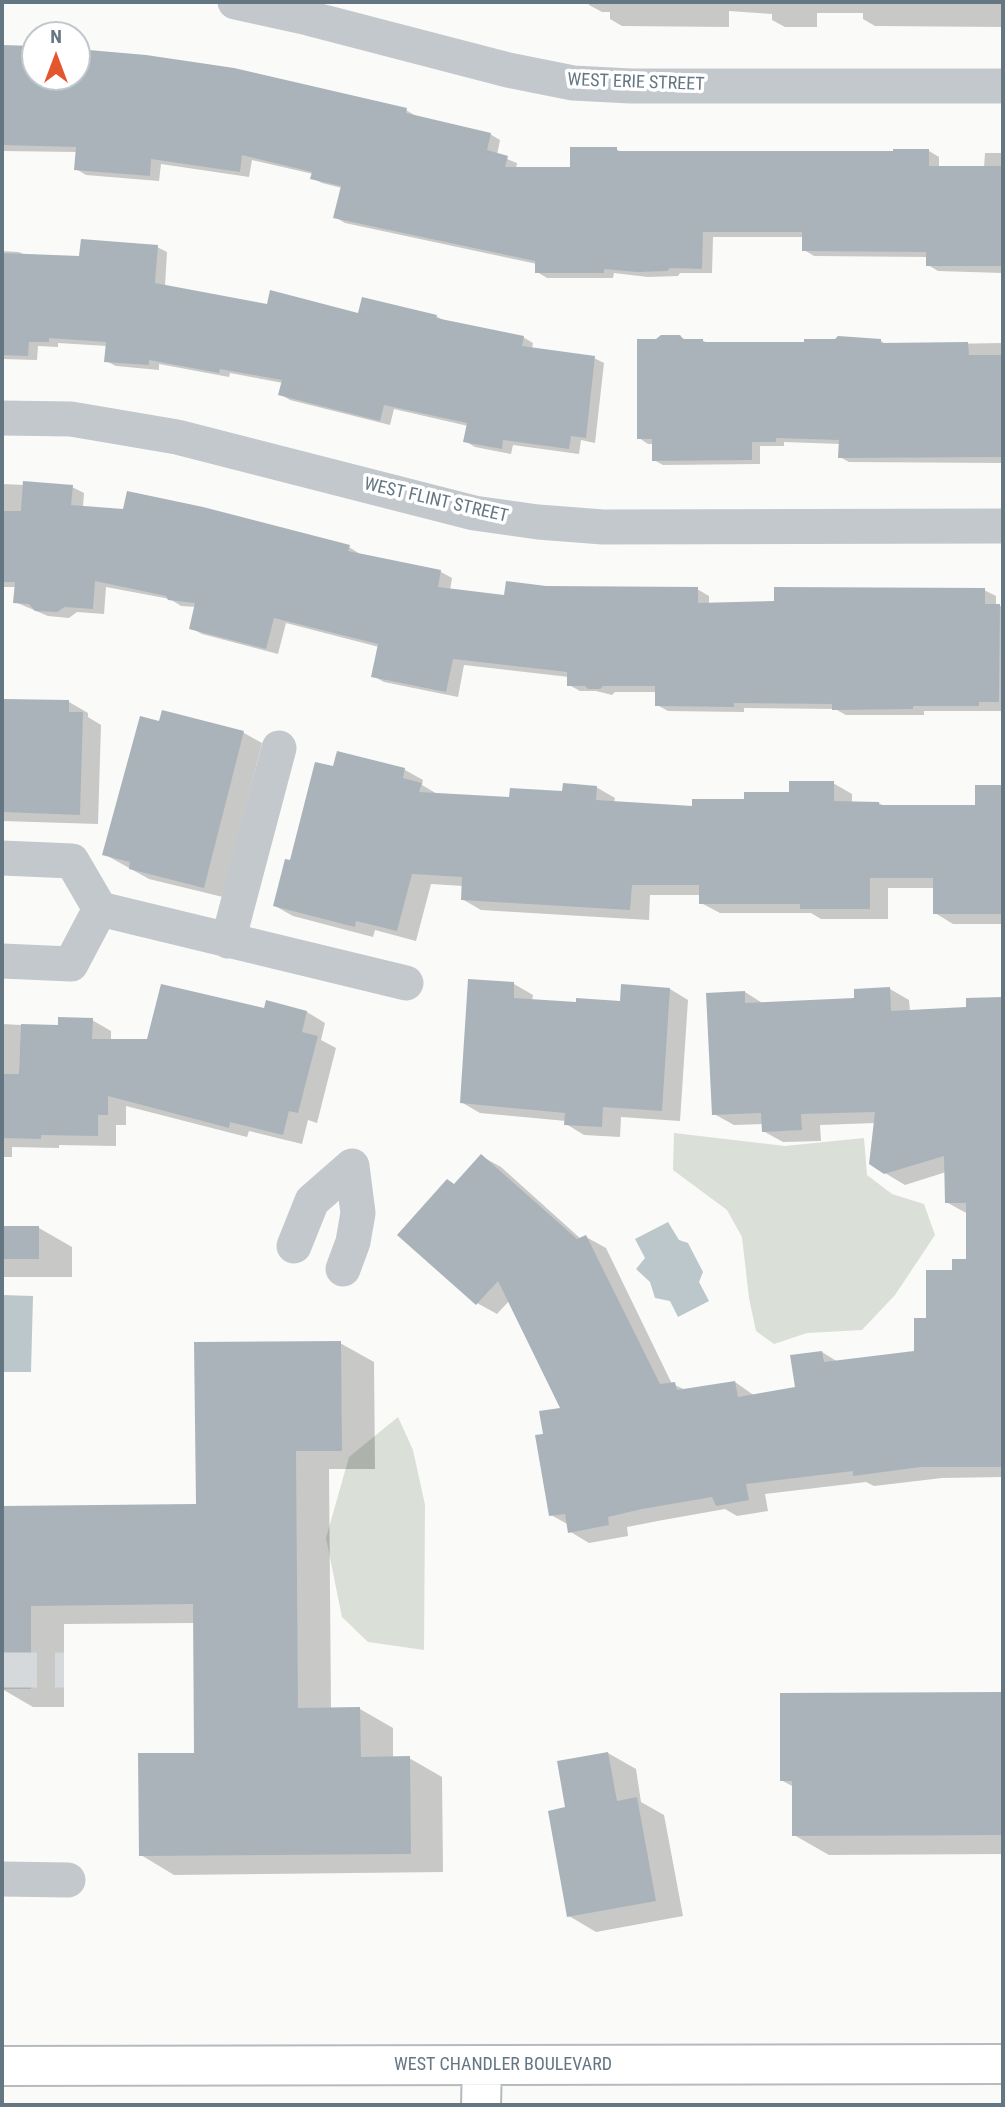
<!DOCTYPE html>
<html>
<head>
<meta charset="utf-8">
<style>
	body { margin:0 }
	#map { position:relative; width:1005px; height:2107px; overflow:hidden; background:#fafaf8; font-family:"Roboto Condensed",sans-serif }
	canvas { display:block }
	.frame { position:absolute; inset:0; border:4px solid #657683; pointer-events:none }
	.north { position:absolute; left:21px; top:21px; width:70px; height:70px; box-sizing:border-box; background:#fff; border:2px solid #c1c8cd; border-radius:50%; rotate:0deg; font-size:19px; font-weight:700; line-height:28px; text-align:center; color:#657683 }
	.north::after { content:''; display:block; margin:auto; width:24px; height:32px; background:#e4572e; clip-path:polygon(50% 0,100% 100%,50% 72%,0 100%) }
</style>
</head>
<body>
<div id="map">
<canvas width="1005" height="2107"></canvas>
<div class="frame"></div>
<div class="north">N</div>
</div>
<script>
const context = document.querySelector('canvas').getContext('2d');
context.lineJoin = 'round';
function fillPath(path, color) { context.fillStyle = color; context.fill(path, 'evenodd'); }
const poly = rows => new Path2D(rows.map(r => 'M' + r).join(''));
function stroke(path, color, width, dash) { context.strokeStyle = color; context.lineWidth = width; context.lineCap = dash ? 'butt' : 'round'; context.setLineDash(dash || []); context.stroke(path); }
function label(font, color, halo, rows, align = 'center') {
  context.font = font + ' "Roboto Condensed",sans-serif'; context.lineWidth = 7; context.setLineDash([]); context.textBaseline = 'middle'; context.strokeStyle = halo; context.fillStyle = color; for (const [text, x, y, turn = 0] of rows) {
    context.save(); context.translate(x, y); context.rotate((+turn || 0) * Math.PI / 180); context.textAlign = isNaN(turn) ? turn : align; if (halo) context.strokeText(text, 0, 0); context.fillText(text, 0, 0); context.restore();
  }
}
fillPath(poly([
	[674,1133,785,1146,864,1138,867,1175,892,1194,924,1204,935,1235,895,1295,862,1330,807,1333,774,1344,756,1331,749,1298,742,1237,727,1210,673,1170],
	[398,1417,413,1450,425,1505,424,1650,368,1642,342,1617,326,1538,349,1457]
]), '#dadfd7');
fillPath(poly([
	[668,1222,679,1240,688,1243,703,1272,699,1282,709,1301,678,1317,670,1301,655,1298,650,1282,636,1269,645,1258,635,1239],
	[2,1295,33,1296,31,1372,2,1372]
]), '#bbc7cb');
fillPath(poly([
	[589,2,1003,2,1003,27,875,26,863,19,863,13,817,13,817,27,785,27,772,20,772,14,729,11,729,27,622,26,610,19,610,12,602,12,589,5],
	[2,47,35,48,35,77,77,77,77,51,406,110,416,116,490,134,500,140,497,155,517,163,516,169,572,169,616,149,623,153,929,151,939,157,939,168,984,168,985,153,1003,153,1003,273,938,271,928,265,928,257,814,256,804,250,804,237,713,237,712,273,680,273,678,276,648,277,614,273,613,278,547,278,537,272,537,264,345,223,335,217,342,188,322,183,312,178,313,174,252,160,249,177,161,164,159,181,86,175,76,169,77,152,2,151],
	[157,247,167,252,165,286,268,306,359,315,436,316,447,322,523,337,533,343,532,349,594,358,604,363,595,443,581,440,579,454,513,445,511,454,475,447,465,441,468,426,394,409,390,425,290,400,280,394,283,383,230,373,229,377,159,364,159,370,116,366,106,361,107,346,58,343,58,347,38,346,37,360,2,359,2,251,19,252,27,256,81,258],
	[679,336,686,340,702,340,709,344,881,341,887,345,1003,343,1003,463,849,462,840,457,840,444,784,442,784,446,760,446,760,464,663,465,654,460,654,444,648,444,639,438],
	[2,484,72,487,84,493,83,507,349,547,360,554,441,572,452,578,450,590,506,597,546,588,697,589,709,596,709,605,984,590,996,596,996,606,1003,606,1003,711,924,711,924,715,846,715,835,709,744,708,744,712,668,711,657,705,657,692,615,692,612,695,596,691,580,691,569,685,569,677,464,665,458,697,384,682,373,676,379,647,286,623,278,654,202,634,191,628,196,607,181,606,170,599,106,587,104,614,77,612,69,618,48,616,15,602,16,587,2,587],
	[2,699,69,702,88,713,88,717,101,725,98,824,2,821],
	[163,712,244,733,262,743,223,897,149,879,104,854],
	[335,768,405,770,423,780,422,785,439,795,511,799,596,787,615,798,614,803,693,808,791,794,833,783,852,794,852,803,879,803,884,806,977,806,977,786,1003,787,1003,924,953,924,935,913,935,888,888,888,888,919,821,919,811,913,720,913,701,903,701,895,650,895,649,920,481,910,462,899,463,886,431,884,416,941,375,930,373,937,293,916,275,906],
	[514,984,533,995,532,1001,577,1004,621,1003,670,989,688,1000,680,1121,621,1117,620,1137,584,1135,566,1124,566,1121,480,1113,461,1102],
	[890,989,909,1000,910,1012,968,1009,968,1000,1003,999,1003,1477,942,1478,874,1486,866,1482,765,1494,768,1511,737,1516,725,1509,663,1520,627,1527,628,1536,589,1543,569,1531,569,1525,551,1515,545,1435,562,1409,509,1301,497,1314,477,1303,455,1185,481,1156,501,1167,581,1239,586,1237,606,1248,672,1384,686,1390,735,1382,755,1396,797,1389,822,1352,838,1362,916,1352,928,1320,954,1272,968,1261,968,1214,946,1202,946,1172,905,1185,885,1173,875,1123,820,1125,821,1141,783,1142,763,1131,763,1124,734,1125,714,1114,745,992,764,1004,856,999],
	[266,1010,307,1012,325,1023,321,1040,336,1048,317,1123,308,1120,302,1144,249,1131,247,1137,126,1106,126,1125,116,1125,116,1146,59,1145,59,1148,12,1147,12,1157,2,1157,2,1024,59,1027,92,1020,111,1031,111,1041,149,1041],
	[2,1227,39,1228,72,1247,72,1277,2,1277],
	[340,1343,374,1362,375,1469,329,1469,331,1710,360,1709,393,1728,393,1758,409,1758,442,1777,443,1872,174,1875,141,1855,196,1755,194,1623,64,1624,64,1707,33,1707,2,1689,2,1508,197,1506],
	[781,1694,1003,1694,1003,1854,829,1855,794,1835,794,1787,781,1780],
	[608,1753,636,1769,641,1802,664,1815,683,1916,596,1932,569,1916,567,1808]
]), '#0003');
fillPath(poly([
	[2,45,35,46,35,77,77,77,77,49,146,55,234,68,407,108,406,113,491,133,487,150,508,156,505,167,570,167,570,147,617,147,617,151,893,151,893,149,929,149,929,166,1003,166,1003,266,926,266,926,252,802,251,802,232,703,232,702,269,670,268,667,271,637,272,604,269,604,273,535,273,535,261,333,218,341,186,310,179,312,172,242,155,240,172,151,159,150,176,74,170,76,147,2,145],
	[81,239,158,245,155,283,267,304,270,290,358,313,362,297,437,315,436,318,524,336,522,346,595,356,586,438,571,436,569,449,503,440,502,449,463,442,467,423,384,405,380,421,278,395,282,380,220,369,219,373,149,360,149,365,104,362,106,342,49,338,49,342,29,342,28,356,2,355,2,253,79,256],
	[661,335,680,335,683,339,703,339,703,342,804,342,804,339,835,339,838,336,881,339,881,343,968,342,969,355,1003,355,1003,457,838,458,839,440,776,438,776,442,752,442,752,460,652,461,652,439,637,439,637,339,656,339],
	[23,481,73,485,71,505,123,509,127,491,203,507,350,545,348,551,441,570,438,587,504,595,506,581,546,586,698,587,698,603,774,601,774,587,985,588,985,604,1000,604,999,702,979,702,979,706,913,706,913,709,832,710,832,704,734,703,734,707,655,706,655,686,603,686,600,689,588,689,585,686,567,686,567,672,453,659,446,692,371,677,378,644,274,618,266,649,189,629,195,603,168,600,166,596,95,581,93,609,65,607,57,612,35,611,29,604,13,603,15,582,2,582,2,511,21,511],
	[2,699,69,700,69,712,83,712,80,815,2,812],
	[162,710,244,731,204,888,129,869,130,862,102,855,140,716,159,721],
	[337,751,405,768,403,778,422,783,419,792,509,797,510,788,562,791,563,783,597,786,596,800,692,806,692,799,744,799,744,792,789,792,789,781,834,781,834,801,879,802,879,805,975,805,975,785,1003,785,1003,914,933,914,933,878,870,878,870,909,800,909,800,904,699,904,699,885,632,885,630,910,461,900,462,877,412,874,397,931,356,921,355,927,273,906,285,859,290,860,315,762,333,766],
	[468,979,514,982,514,998,576,1002,576,998,620,1001,621,984,670,988,662,1111,603,1107,602,1127,564,1125,565,1113,460,1103],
	[161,984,264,1008,266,1000,307,1011,302,1032,318,1036,298,1113,289,1111,283,1135,230,1122,229,1128,108,1096,108,1115,98,1115,98,1136,41,1135,41,1139,2,1138,2,1074,19,1074,21,1024,58,1025,58,1017,93,1018,92,1039,147,1039],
	[890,987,891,1011,966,1007,966,998,1003,997,1003,1467,921,1467,853,1476,853,1471,746,1484,749,1500,716,1506,712,1497,642,1509,608,1517,609,1525,568,1533,565,1514,549,1516,535,1435,543,1434,539,1411,560,1408,498,1281,476,1305,397,1235,447,1179,454,1184,481,1154,577,1239,586,1235,660,1384,675,1382,677,1390,735,1381,738,1397,795,1387,790,1355,822,1351,824,1362,914,1351,914,1318,926,1318,926,1270,952,1270,952,1259,966,1259,966,1203,945,1203,944,1156,884,1174,869,1164,875,1112,801,1114,802,1130,762,1132,761,1113,712,1115,706,993,745,991,745,1003,854,998,854,989],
	[2,1226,39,1226,39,1259,2,1259],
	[341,1341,342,1451,296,1451,298,1708,360,1707,361,1757,410,1756,411,1854,139,1856,138,1753,194,1753,193,1604,31,1606,31,1689,2,1689,2,1506,196,1504,194,1342],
	[1003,1692,1003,1835,792,1836,792,1781,780,1781,780,1693],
	[608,1752,617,1801,637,1797,656,1901,567,1917,548,1811,565,1807,557,1761]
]), '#aab3b9');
stroke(poly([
	[2,1670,64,1670]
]), '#d5d9db', 35, [35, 18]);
const major = poly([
	[2,2066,1003,2064],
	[481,2105,482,2066]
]);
stroke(major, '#b5babe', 42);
stroke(poly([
	[235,2,308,18,508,70,573,83,631,86,1003,86],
	[2,418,71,419,177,437,474,513,538,522,603,527,1003,526],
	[2,858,72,861,100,909,406,983],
	[228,941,279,748],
	[2,961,71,964,100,909],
	[294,1246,312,1201,352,1166],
	[343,1269,353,1242,358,1213,352,1166],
	[2,1879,68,1880]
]), '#c3c8cc', 35);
stroke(major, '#fff', 38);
label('18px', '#657683', '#fff', [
	["WEST ERIE STREET",636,83,2],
	["WEST FLINT STREET",436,501,13],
	["WEST CHANDLER BOULEVARD",503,2065]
]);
</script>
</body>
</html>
